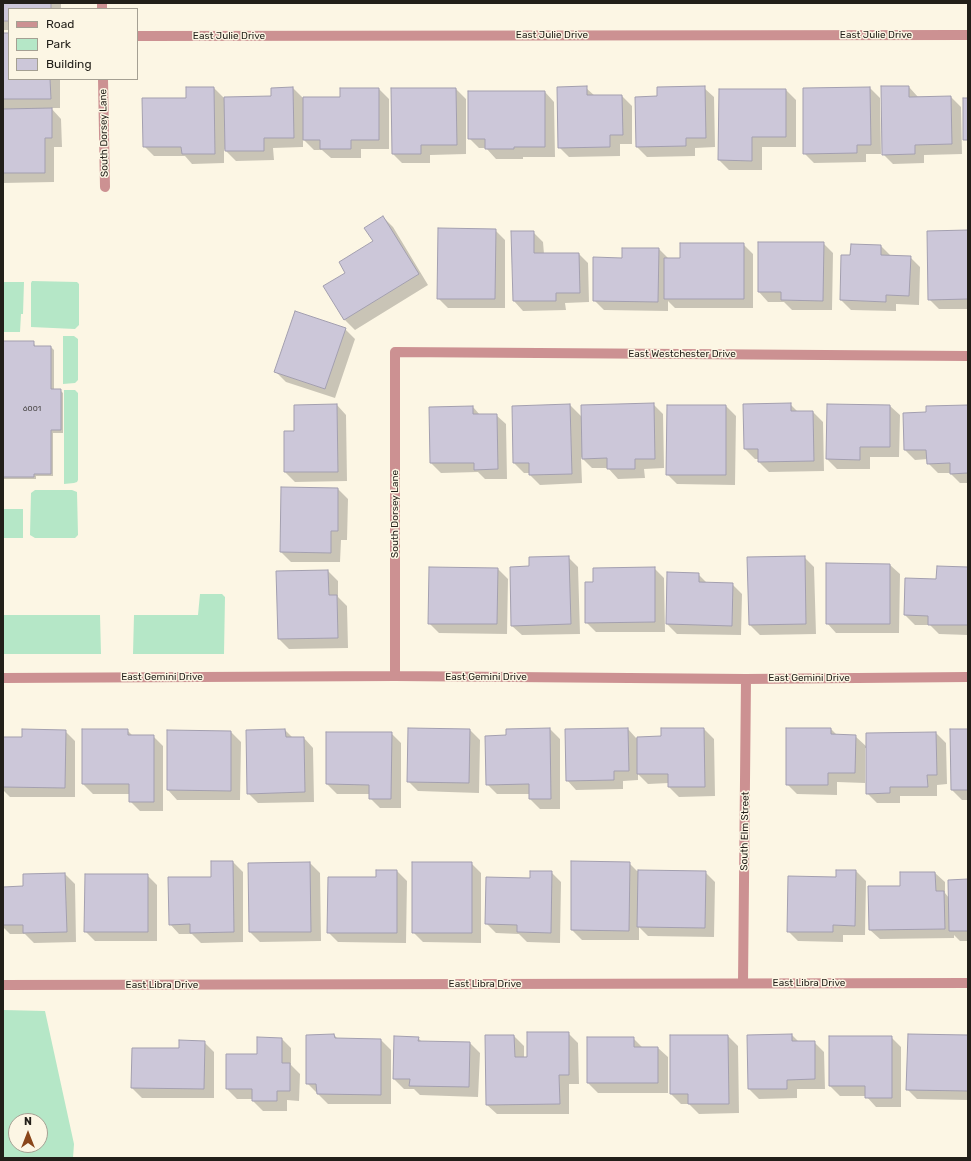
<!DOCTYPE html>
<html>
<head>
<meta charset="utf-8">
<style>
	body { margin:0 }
	#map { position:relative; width:971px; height:1161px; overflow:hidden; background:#fcf6e4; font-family:Rubik,sans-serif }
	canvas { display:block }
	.frame { position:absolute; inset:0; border:4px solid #221f19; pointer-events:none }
	.legend { position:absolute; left:8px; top:8px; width:130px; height:72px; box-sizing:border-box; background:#fcf6e4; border:1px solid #a5a093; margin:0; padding:5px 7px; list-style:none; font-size:12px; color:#221f19 }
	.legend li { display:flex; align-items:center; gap:8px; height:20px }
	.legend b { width:20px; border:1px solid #a5a093 }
	.north { position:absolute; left:8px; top:1113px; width:40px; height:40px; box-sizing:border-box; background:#fcf6e4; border:1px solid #a5a093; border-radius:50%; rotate:0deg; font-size:11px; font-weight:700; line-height:16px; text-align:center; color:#221f19 }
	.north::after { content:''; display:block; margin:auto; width:14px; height:18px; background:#8a461a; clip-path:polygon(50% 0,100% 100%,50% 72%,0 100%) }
</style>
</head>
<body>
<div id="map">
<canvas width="971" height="1161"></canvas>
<div class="frame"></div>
<ul class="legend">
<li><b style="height:5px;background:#cc9192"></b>Road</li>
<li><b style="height:11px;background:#b5e7c7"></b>Park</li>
<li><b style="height:11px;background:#ccc7d9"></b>Building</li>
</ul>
<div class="north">N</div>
</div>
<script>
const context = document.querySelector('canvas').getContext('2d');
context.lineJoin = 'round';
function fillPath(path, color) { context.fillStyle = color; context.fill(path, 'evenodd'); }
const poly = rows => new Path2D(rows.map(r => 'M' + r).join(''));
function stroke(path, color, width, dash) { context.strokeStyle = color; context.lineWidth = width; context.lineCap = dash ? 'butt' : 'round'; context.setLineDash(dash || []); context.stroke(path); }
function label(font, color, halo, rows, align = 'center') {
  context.font = font + ' Rubik,sans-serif'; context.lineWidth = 3; context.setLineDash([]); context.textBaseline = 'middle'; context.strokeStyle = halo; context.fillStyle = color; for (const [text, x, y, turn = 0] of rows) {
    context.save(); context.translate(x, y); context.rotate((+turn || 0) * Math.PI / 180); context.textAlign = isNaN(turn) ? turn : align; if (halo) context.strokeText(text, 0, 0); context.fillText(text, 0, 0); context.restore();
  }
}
fillPath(poly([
	[32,281,77,282,79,284,79,325,75,329,31,327,31,283],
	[3,282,24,282,23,314,21,314,20,332,3,332],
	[63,336,74,336,78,339,78,380,75,383,63,384],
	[64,390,75,390,78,393,78,480,77,482,74,483,64,484],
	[35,490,72,490,77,492,78,535,75,538,35,538,30,535,31,493],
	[3,509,23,509,23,538,3,538],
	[200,594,222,594,225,597,224,654,133,654,134,615,198,615],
	[3,615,100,615,101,654,3,654],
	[3,1010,45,1011,74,1144,73,1158,3,1158],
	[16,1121,40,1121,40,1145,16,1145]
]), '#b5e7c7');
fillPath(poly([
	[3,3,61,3,61,9,9,9,9,30,3,30],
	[3,34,9,34,9,79,60,79,60,108,51,108,61,119,62,147,54,147,54,182,3,183,3,110,5,110,3,108],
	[909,87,918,97,951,97,961,107,962,154,924,155,924,163,893,164,883,154],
	[214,88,224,98,272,97,293,88,303,98,341,98,379,89,389,99,389,149,361,149,361,158,331,158,322,150,314,150,303,139,303,147,273,148,274,160,236,161,224,149,224,163,192,164,185,156,154,156,144,146,187,99],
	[586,88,595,96,622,96,632,106,632,144,620,144,620,156,569,157,559,147],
	[704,88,714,97,715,147,695,148,695,156,647,157,637,147,658,97],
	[870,88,880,98,881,154,866,154,866,162,814,163,804,153],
	[456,89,466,99,466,154,430,155,430,163,402,163,393,154],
	[786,90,796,100,796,147,762,147,762,170,729,170,719,160],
	[545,92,554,102,555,157,523,157,523,159,496,159,486,148,479,148,469,138],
	[383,217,393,227,428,285,355,330,345,320,325,287,347,274,374,242],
	[495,230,505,240,505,308,448,308,438,298],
	[968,231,968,309,939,309,929,299],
	[533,232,543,242,544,254,579,254,588,263,589,302,565,303,566,310,523,311,514,301],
	[823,243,833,253,832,310,792,310,784,302,768,302,759,292],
	[743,244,753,254,753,308,675,308,668,301,668,311,604,310,594,300,623,259,659,249,669,259,681,259],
	[881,246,891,256,910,257,920,267,919,305,896,304,896,311,851,310,841,300,851,256],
	[345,329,355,339,335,398,286,382,276,372],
	[3,342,33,342,36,347,51,347,54,350,54,390,60,390,63,393,63,433,53,433,53,476,36,476,36,479,3,479],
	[653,404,663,414,664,468,644,469,645,478,618,479,608,468,592,468,581,457,582,483,540,485,530,475,530,473,524,473,514,463,513,407,570,405,582,417],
	[790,404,798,412,813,412,823,422,824,471,769,472,759,462,759,459,755,459,745,449],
	[337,405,346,415,347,481,295,482,285,472,295,432],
	[726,406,736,416,735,485,677,484,667,474],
	[890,406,900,415,899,457,870,457,870,469,837,469,827,459],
	[968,406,968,483,960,483,950,473,938,473,928,463,928,459,915,460,905,450,927,413],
	[473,407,480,415,496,415,506,424,507,479,485,479,478,472,441,473,431,463],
	[338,489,348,499,347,540,341,540,340,562,291,562,281,552],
	[568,557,578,567,580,634,522,635,512,626,530,567],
	[804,557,814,567,816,634,760,635,750,625],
	[890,565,900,574,899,633,836,633,827,623],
	[654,568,664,578,665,632,596,632,586,622,594,583],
	[968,568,968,635,939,634,930,625,915,625,905,615],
	[498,569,508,579,507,634,439,633,429,623],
	[328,571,338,581,338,597,347,606,348,648,289,649,279,639],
	[698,574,708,584,732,584,742,594,741,635,677,634,667,624],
	[550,729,560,739,560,809,540,809,530,799,530,794,497,794,487,784,507,736],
	[628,729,636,738,662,737,704,729,714,739,715,796,679,797,669,787,669,783,648,784,638,774,638,780,623,781,623,789,576,790,567,780],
	[831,729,837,735,855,736,867,747,867,734,936,733,946,743,947,784,937,785,937,796,900,796,900,803,877,803,867,793,867,748,865,748,865,783,837,782,837,795,797,794,787,784],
	[127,730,133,736,153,736,163,746,163,811,140,811,130,801,130,794,93,794,83,784],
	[285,730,293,738,304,738,313,748,314,802,258,803,248,793],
	[470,730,480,740,479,793,418,791,408,781],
	[951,730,968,730,968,800,962,800,952,790],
	[65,731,75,741,75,797,10,797,3,790,3,738,23,738],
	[168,731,231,732,241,742,240,800,177,800,168,790],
	[391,733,401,743,401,808,380,808,370,798,370,794,337,794,327,784],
	[233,862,243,872,243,942,201,943,192,934,179,934,170,924,212,878],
	[310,863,320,873,321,941,260,942,250,932,249,864],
	[471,863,481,873,481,943,423,942,413,932],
	[629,863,637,871,705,872,715,882,714,937,648,936,639,927,639,940,582,940,572,930],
	[377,871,397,871,407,881,406,943,338,942,328,932,377,878],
	[856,871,866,881,865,935,843,935,843,942,798,941,788,931,837,878],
	[551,872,561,882,560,943,527,942,519,934,496,933,486,923,531,879],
	[900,873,935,873,945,882,945,893,949,898,968,880,968,941,960,941,954,935,954,938,880,939,870,930,900,887],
	[65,874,75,884,76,942,34,943,25,934,10,934,3,927,3,888,24,887],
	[147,875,157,885,157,941,95,941,85,931],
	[568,1033,578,1043,579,1084,569,1084,569,1114,497,1114,487,1105,514,1036,524,1046,524,1058,528,1058],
	[334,1035,338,1039,381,1040,391,1050,391,1104,328,1104,307,1083],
	[792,1035,799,1042,814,1042,824,1052,825,1089,797,1089,797,1098,759,1099,749,1089],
	[671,1036,728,1036,738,1046,739,1113,699,1114,689,1104,681,1104,671,1094],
	[968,1036,968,1100,917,1099,907,1089],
	[891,1037,901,1047,901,1107,876,1107,866,1096,840,1096,830,1086],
	[418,1038,422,1042,470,1043,480,1053,478,1097,420,1095,414,1089,404,1089,394,1079],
	[633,1038,643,1048,658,1048,668,1057,668,1093,598,1093,588,1083],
	[282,1039,291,1048,291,1065,300,1074,299,1101,287,1100,287,1111,263,1111,253,1101,253,1099,237,1099,227,1089,258,1055],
	[204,1042,214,1052,214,1098,142,1098,132,1088,180,1049]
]), '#0003');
const building = poly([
	[3,3,51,3,51,9,9,9,9,21,3,21,3,3],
	[3,33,9,33,9,79,50,79,51,99,3,99,3,33],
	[587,86,587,95,622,95,623,135,610,135,610,147,558,148,557,87,587,86],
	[705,86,706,138,686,138,686,146,636,147,635,97,657,96,657,87,705,86],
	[881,86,909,86,909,97,951,96,952,144,915,145,915,154,882,155,881,86],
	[186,87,214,87,215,154,182,154,181,147,143,147,142,98,186,98,186,87],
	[293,87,294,138,264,138,264,151,225,151,224,97,271,96,271,88,293,87],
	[870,87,871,145,857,145,857,153,803,154,803,88,870,87],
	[340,88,379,88,379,140,351,140,351,149,320,149,320,140,303,140,303,97,340,97,340,88],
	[391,88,456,88,457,145,421,145,421,154,392,154,391,88],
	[719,89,786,89,786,137,752,137,752,161,718,160,719,89],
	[468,91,545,91,545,147,514,147,514,149,485,149,485,139,468,139,468,91],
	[963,98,968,98,968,140,963,140,963,98],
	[52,108,52,138,45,138,45,173,3,173,3,109,52,108],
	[383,216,419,274,344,320,323,286,345,273,339,262,373,241,364,228,383,216],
	[438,228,496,229,495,299,437,299,438,228],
	[968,230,968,299,928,300,927,231,968,230],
	[511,231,534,231,534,253,579,253,580,293,556,293,556,301,513,301,511,231],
	[758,242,824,242,823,301,781,300,781,292,758,292,758,242],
	[680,243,744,243,744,299,664,299,664,258,680,258,680,243],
	[851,244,881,245,881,255,911,256,909,296,886,295,886,302,840,300,841,255,850,255,851,244],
	[622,248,659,248,658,302,593,301,593,257,622,258,622,248],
	[295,311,346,328,325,389,274,372,295,311],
	[3,341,34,341,34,346,51,346,51,389,61,389,61,430,51,430,51,474,34,474,34,477,3,477,3,341],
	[654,403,655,459,635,459,635,469,607,469,607,458,582,459,581,405,654,403],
	[791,403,791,411,813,411,814,461,758,462,758,449,744,449,743,404,791,403],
	[337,404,338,472,284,472,284,431,294,431,294,405,337,404],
	[570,404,572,474,529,475,529,463,513,463,512,406,570,404],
	[827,404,890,405,890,447,860,447,860,460,826,459,827,404],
	[667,405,726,405,726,475,666,475,667,405],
	[968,405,968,473,950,474,950,463,927,464,926,450,904,450,903,413,926,412,926,406,968,405],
	[473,406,473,414,497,414,498,469,474,470,474,463,430,463,429,407,473,406],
	[281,487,338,488,338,531,331,531,331,553,280,552,281,487],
	[569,556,571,624,511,626,510,567,529,566,529,557,569,556],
	[805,556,806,624,749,625,747,557,805,556],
	[826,563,890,564,890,624,826,624,826,563],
	[937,566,968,567,968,625,928,625,928,616,904,615,905,578,936,579,937,566],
	[429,567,498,568,497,624,428,624,429,567],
	[655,567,655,622,585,623,585,582,593,582,593,568,655,567],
	[328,570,329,595,337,595,338,638,278,639,276,571,328,570],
	[667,572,699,573,699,582,733,583,732,626,666,624,667,572],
	[408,728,470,729,469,783,407,782,408,728],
	[550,728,551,799,529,799,529,784,486,785,485,736,506,735,506,729,550,728],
	[628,728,629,771,614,771,614,780,566,781,565,729,628,728],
	[661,728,704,728,705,787,668,787,668,774,637,774,637,737,661,736,661,728],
	[786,728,831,728,831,734,856,735,855,773,828,773,828,785,786,785,786,728],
	[22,729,66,730,65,788,3,787,3,737,22,737,22,729],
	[82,729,128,729,128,735,154,735,154,802,129,802,129,784,82,784,82,729],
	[285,729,286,737,304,737,305,792,247,794,246,730,285,729],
	[950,729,968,729,968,790,951,790,950,729],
	[167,730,231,731,231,791,167,790,167,730],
	[326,732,392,732,391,799,369,799,369,785,326,784,326,732],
	[936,732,937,775,927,775,928,787,890,787,890,793,866,794,866,733,936,732],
	[211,861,233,861,234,932,190,933,190,924,169,925,168,877,211,877,211,861],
	[571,861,630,862,629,931,571,930,571,861],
	[310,862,311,932,249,932,248,863,310,862],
	[412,862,472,862,472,933,412,933,412,862],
	[376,870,397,870,397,933,327,933,328,877,376,877,376,870],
	[638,870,706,871,705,928,637,927,638,870],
	[836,870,856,870,855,926,833,925,833,932,787,932,788,876,836,877,836,870],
	[530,871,552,871,551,933,517,932,517,925,485,924,486,877,530,878,530,871],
	[900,872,935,872,936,891,944,891,945,929,869,930,868,886,900,886,900,872],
	[65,873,67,932,23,933,23,925,3,925,3,887,23,886,23,874,65,873],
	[85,874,148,874,148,932,84,932,85,874],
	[968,879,968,931,949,931,948,880,968,879],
	[527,1032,569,1032,569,1075,559,1075,560,1104,486,1105,485,1035,514,1035,515,1057,527,1057,527,1032],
	[334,1034,335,1038,381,1039,381,1095,317,1094,316,1084,306,1084,306,1035,334,1034],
	[792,1034,792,1041,815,1041,815,1079,787,1080,787,1089,748,1089,747,1035,792,1034],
	[908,1034,968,1035,968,1091,906,1090,908,1034],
	[670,1035,728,1035,729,1104,688,1104,688,1094,670,1094,670,1035],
	[394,1036,419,1037,418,1041,470,1042,469,1087,409,1086,410,1079,393,1079,394,1036],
	[829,1036,892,1036,892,1098,865,1098,865,1086,829,1086,829,1036],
	[257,1037,282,1038,282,1063,290,1063,290,1091,277,1091,277,1101,252,1101,252,1089,226,1089,226,1054,257,1054,257,1037],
	[587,1037,634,1037,634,1047,658,1047,658,1083,587,1083,587,1037],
	[179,1040,205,1041,204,1089,131,1088,132,1048,179,1048,179,1040]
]);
fillPath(building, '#ccc7d9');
stroke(building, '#a39faf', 1);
stroke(poly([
	[102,3,102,9],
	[137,36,968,35],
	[103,79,105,187],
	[395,676,395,352,968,356],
	[3,678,395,676,746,679,968,677],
	[743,983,746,679],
	[3,985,968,983]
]), '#cc9192', 10);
label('8px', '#4c4949', null, [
	["6001",32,409]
]);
label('10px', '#221f19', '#fcf6e4', [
	["East Julie Drive",552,35],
	["East Julie Drive",876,35],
	["East Julie Drive",229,36],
	["South Dorsey Lane",104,133,-91],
	["East Westchester Drive",682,354],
	["South Dorsey Lane",395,514,-90],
	["East Gemini Drive",162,677],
	["East Gemini Drive",486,677],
	["East Gemini Drive",809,678],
	["South Elm Street",745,831,-89],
	["East Libra Drive",809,983],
	["East Libra Drive",485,984],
	["East Libra Drive",162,985]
]);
</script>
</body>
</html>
